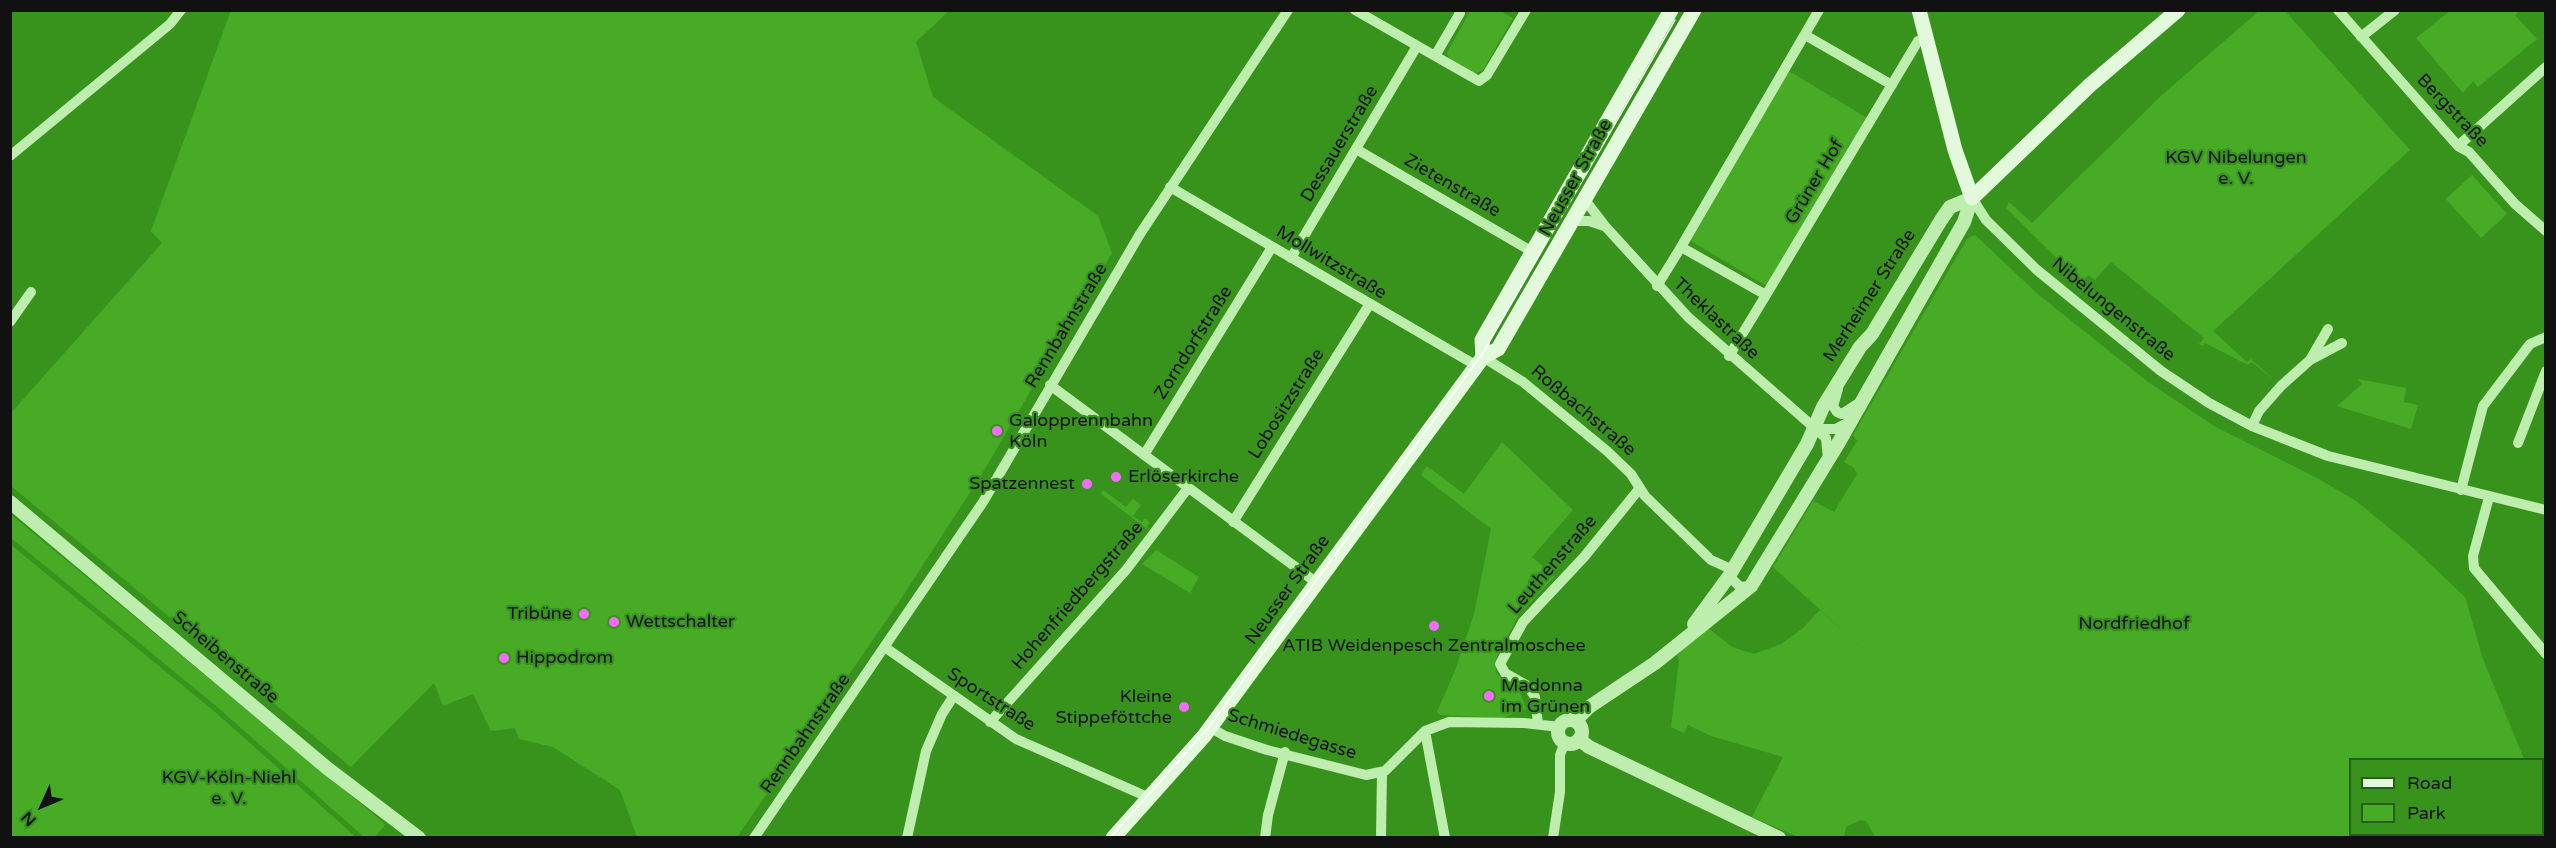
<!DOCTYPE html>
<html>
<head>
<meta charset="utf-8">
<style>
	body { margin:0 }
	#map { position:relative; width:2556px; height:848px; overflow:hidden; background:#38931d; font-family:"Varela Round",sans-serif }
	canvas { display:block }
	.frame { position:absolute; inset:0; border:12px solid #111; pointer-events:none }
	.legend { position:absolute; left:2349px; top:758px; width:195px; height:78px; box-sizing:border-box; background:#38931d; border:2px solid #285f18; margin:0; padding:8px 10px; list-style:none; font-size:18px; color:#111 }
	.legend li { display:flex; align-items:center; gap:12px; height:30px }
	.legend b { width:30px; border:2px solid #285f18 }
	.north { position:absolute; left:12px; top:776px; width:60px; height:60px; -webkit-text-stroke:4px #38931d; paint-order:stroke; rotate:226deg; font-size:16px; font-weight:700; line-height:24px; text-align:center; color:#111 }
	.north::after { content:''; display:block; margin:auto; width:21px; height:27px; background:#111; clip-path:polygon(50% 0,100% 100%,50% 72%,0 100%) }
</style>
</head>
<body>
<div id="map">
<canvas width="2556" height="848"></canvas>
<div class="frame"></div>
<ul class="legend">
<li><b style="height:8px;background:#e2fadb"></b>Road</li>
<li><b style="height:16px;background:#47ab26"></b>Park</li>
</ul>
<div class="north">N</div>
</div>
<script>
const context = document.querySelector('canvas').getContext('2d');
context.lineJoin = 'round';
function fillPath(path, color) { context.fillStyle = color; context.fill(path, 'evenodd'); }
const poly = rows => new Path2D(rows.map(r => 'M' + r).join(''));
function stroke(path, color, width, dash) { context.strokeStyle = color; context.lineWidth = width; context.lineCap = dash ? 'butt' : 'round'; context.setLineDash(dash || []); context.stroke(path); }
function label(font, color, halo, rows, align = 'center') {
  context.font = font + ' "Varela Round",sans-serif'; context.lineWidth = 4.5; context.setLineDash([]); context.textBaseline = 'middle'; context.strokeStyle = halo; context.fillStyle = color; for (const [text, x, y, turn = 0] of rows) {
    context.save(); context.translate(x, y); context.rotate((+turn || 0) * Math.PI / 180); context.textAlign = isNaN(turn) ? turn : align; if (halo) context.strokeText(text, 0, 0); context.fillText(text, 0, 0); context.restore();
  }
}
fillPath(poly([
	[231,10,949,11,916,42,933,97,1098,216,1112,253,980,477,899,602,737,837,637,837,620,790,553,747,519,739,515,728,491,731,473,694,443,706,434,683,351,767,11,486,11,413,162,243,151,231],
	[2520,10,2515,15,2537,39,2478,87,2473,81,2463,93,2416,38,2450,11],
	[1470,11,1500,11,1513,18,1483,70,1475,74,1449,59,1447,53],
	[2259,11,2285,11,2410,150,2213,331,2247,362,2251,359,2275,381,2252,362,2248,365,2205,343,2203,346,2199,344,2204,338,2111,262,2095,280,2088,275,2083,280,2079,280,2006,208,2009,202,2032,223,2163,94],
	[1787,70,1867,118,1768,287,1691,241],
	[2472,175,2507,214,2481,238,2446,199],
	[1975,235,2040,296,2148,382,2214,426,2317,478,2356,501,2410,545,2465,597,2483,659,2524,759,2350,760,2350,834,2542,834,2543,827,2544,837,1876,838,1866,821,1860,820,1846,827,1844,837,1798,837,1752,817,1783,757,1711,736,1688,725,1684,733,1671,727,1679,661,1677,655,1707,627,1732,647,1754,654,1781,644,1802,629,1820,610,1893,676,1773,567,1813,501,1834,512,1857,474,1854,468,1844,462,1857,441,1853,435,1967,239],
	[2358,379,2406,388,2404,402,2418,405,2411,429,2337,406,2362,384],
	[1502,442,1573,510,1532,557,1555,576,1518,616,1495,661,1496,673,1520,692,1526,709,1502,718,1440,715,1437,712,1456,668,1474,614,1491,529,1421,475,1427,466,1464,494],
	[1103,490,1126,507,1133,499,1141,505,1133,516,1142,522,1145,518,1149,522,1147,529,1101,494],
	[10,514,384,823,385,825,375,837,364,837,215,705,11,538],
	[10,544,215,712,356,837,11,837],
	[1156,550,1199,577,1190,593,1142,564]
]), '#47ab26');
stroke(poly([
	[1355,10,1435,56],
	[1819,10,1681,247,1766,295,1918,41,1925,38],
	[2338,10,2458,146,2469,152,2515,204,2546,231],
	[1460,13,1435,56,1479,81,1487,75,1526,10],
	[1805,35,1892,85],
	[2361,37,2395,10],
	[2458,146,2546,67],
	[1356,149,1531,251],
	[10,156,170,24,181,10],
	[1170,187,1477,366],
	[1972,198,1986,220,2037,270,2161,371,2209,403,2252,426,2328,456,2546,510],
	[1585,200,1605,226,1688,317,1826,438,1828,459],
	[1574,221,1589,221,1604,226],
	[1291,258,1417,46],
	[1657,286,1681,247],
	[10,322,31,292],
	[1729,356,1766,295],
	[1483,357,1523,382,1607,451,1631,474,1645,496,1711,560,1733,570],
	[2310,360,2342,343],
	[1050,385,1317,583],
	[1838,389,1833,406,1837,412,1842,414,1859,403],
	[2252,426,2259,411,2281,386,2310,360,2328,329],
	[1817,429,1836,429,1849,422],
	[2518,443,2546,371],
	[1144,455,1272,247],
	[2461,490,2483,406,2530,344,2546,337],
	[2489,497,2473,556,2474,568,2546,654],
	[1233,522,1369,305],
	[1729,576,1740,587,1751,586],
	[886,648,1016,739,1150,798],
	[990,722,1126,570,1188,488],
	[1538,724,1535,697,1528,686,1505,673,1500,664,1523,622,1584,557,1640,488],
	[1211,728,1225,736,1267,750,1366,775,1385,771,1425,731,1449,722,1524,723,1560,727],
	[1425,731,1445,838],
	[754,838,983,502,1140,234,1288,10],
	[907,838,926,751,942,714,953,697],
	[1265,838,1268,815,1285,752],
	[1381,838,1382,772],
	[1553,838,1560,792,1560,755,1565,742]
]), '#beeeae', 10);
stroke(poly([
	[10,502,327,768,419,838],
	[1694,624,1729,576,1807,444,1823,407,1860,347,1872,334,1941,220,1950,207,1972,198],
	'1558 732a12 12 0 1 1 24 0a12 12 0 1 1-24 0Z',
	[1575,721,1589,707,1655,663,1751,586,1839,442,1964,222,1972,198],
	[1579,739,1589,747,1779,838]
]), '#beeeae', 14);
stroke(poly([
	[1919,10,1955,150,1972,198,2090,85,2178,10],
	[1483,357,1482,340,1671,10],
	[1113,838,1204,736,1483,357,1498,349,1694,10]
]), '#e2fadb', 15);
stroke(poly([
	[1110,838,1209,727,1483,353,1675,20]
]), '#fff', 1.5);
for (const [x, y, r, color] of [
	[997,431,6,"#f26dfe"],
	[1116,477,6,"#f26dfe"],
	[1087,484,6,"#f26dfe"],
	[584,614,6,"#f26dfe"],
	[614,622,6,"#f26dfe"],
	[1434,626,6,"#f26dfe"],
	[504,658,6,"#f26dfe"],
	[1489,696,6,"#f26dfe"],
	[1184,707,6,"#f26dfe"]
]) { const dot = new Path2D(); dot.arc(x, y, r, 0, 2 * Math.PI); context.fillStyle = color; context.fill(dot); stroke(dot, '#38931d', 2); }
label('18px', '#111', '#38931d', [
	["Bergstraße",2452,111,46],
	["Dessauerstraße",1340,144,-59],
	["Neusser Straße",1576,178,-61],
	["Grüner Hof",1815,182,-59],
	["Zietenstraße",1452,186,30],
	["Mollwitzstraße",1331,263,31],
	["Merheimer Straße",1870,296,-57],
	["Nibelungenstraße",2113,310,39],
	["Theklastraße",1716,319,43],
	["Rennbahnstraße",1067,326,-59],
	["Zorndorfstraße",1194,343,-58],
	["Lobositzstraße",1287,404,-58],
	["Roßbachstraße",1583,411,40],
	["Leuthenstraße",1553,565,-49],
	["Neusser Straße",1288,590,-54],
	["Hohenfriedbergstraße",1078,596,-49],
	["Scheibenstraße",225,658,40],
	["Sportstraße",991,700,33],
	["Rennbahnstraße",806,734,-55],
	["Schmiedegasse",1292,735,17]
]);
label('18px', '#111', '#38931d', [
	["KGV Nibelungen",2236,158],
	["e. V.",2236,179],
	["Nordfriedhof",2134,624],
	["KGV-Köln-Niehl",229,778],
	["e. V.",229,799]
]);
label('18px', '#111', '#38931d', [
	["Galopprennbahn",1009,421],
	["Köln",1009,442],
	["Erlöserkirche",1128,477],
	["Spatzennest",1075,484,"right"],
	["Tribüne",572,614,"right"],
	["Wettschalter",626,622],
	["ATIB Weidenpesch Zentralmoschee",1434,646,"center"],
	["Hippodrom",516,658],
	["Madonna",1501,686],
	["im Grünen",1501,707],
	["Kleine",1172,697,"right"],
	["Stippeföttche",1172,718,"right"]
], 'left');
</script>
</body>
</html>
